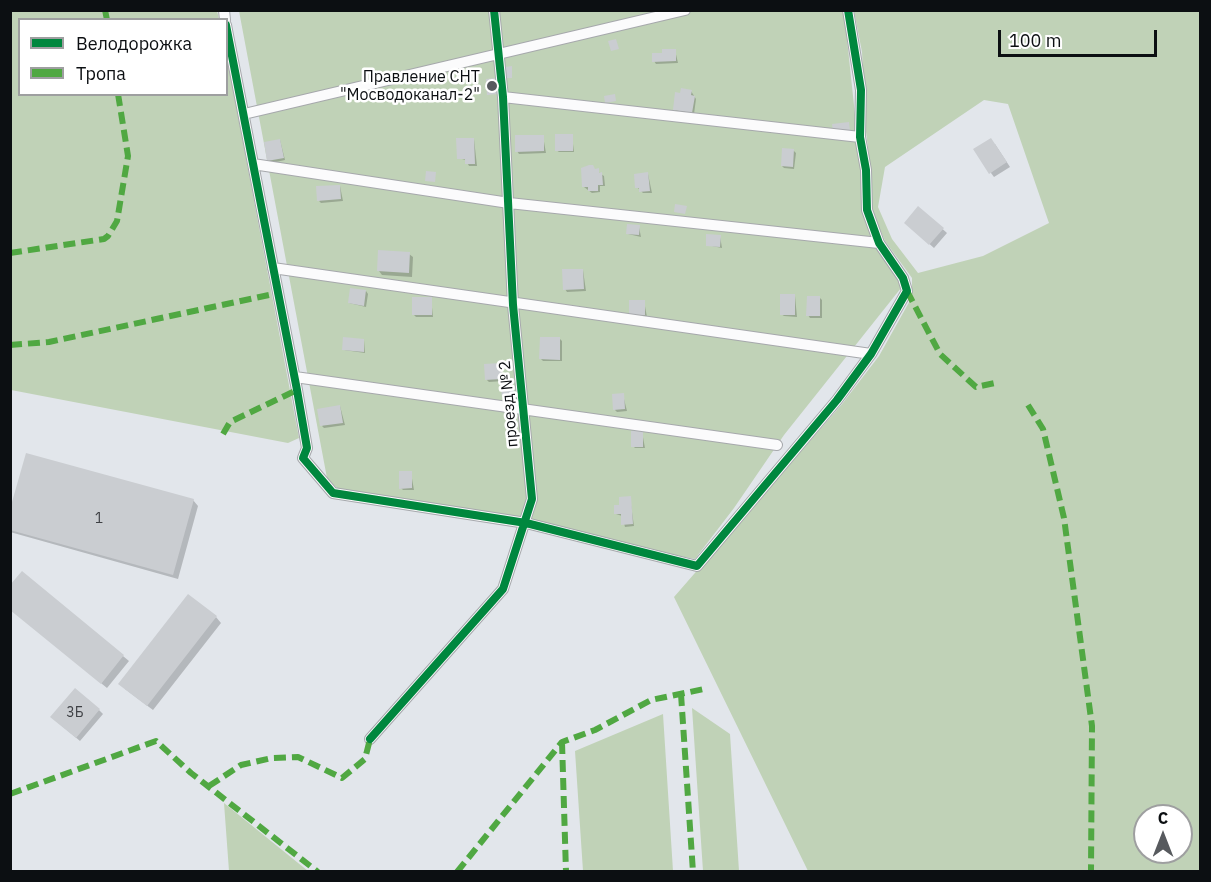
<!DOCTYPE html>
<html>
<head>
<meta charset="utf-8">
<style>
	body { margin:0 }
	#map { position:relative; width:1211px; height:882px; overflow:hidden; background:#e2e6eb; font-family:"IBM Plex Sans",sans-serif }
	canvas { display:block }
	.frame { position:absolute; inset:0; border:12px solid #0c0f12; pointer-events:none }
	.legend { position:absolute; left:18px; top:18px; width:210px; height:78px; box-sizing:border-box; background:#fff; border:2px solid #9e9fa0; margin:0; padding:8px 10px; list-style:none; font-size:18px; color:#0c0f12 }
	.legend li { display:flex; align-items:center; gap:12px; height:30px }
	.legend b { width:30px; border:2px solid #9e9fa0 }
	.north { position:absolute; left:1133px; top:804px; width:60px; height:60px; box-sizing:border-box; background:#fff; border:2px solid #9e9fa0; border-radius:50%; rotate:0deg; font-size:16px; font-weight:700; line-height:24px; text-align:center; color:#0c0f12 }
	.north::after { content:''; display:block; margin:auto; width:21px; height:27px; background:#575a5e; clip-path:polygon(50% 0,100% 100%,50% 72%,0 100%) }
	.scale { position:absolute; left:998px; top:30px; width:159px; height:27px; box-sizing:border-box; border:3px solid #0c0f12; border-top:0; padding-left:8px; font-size:18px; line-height:21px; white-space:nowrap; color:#0c0f12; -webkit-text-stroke:4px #fff; paint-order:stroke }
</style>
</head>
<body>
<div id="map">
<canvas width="1211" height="882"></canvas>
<div class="frame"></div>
<ul class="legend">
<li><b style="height:8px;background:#00873e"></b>Велодорожка</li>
<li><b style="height:8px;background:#50a842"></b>Тропа</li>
</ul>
<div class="north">С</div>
<div class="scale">100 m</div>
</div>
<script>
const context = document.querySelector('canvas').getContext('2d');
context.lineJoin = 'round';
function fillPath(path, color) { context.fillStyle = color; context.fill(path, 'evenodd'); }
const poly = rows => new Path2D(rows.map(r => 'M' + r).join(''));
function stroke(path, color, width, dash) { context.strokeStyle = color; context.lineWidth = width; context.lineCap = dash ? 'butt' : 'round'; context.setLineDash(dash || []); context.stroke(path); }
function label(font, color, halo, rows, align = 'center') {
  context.font = font + ' "IBM Plex Sans",sans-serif'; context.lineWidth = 5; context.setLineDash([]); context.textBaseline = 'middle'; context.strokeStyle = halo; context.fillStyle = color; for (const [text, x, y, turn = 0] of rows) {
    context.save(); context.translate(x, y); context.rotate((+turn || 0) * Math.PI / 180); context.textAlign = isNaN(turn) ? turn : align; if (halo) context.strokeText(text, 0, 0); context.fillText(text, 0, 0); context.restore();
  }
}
fillPath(poly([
	[10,11,217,11,219,19,20,20,20,94,226,94,227,58,299,438,288,443,11,390],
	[239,11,844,11,858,143,861,153,864,212,878,251,899,280,901,288,784,435,734,508,695,559,338,489,327,478],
	[854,11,1200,11,1200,871,808,871,674,597,842,404,879,356,912,297,912,278,885,241,871,209,871,172,866,132,862,52],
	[984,100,1008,104,1049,223,983,256,918,273,892,239,878,207,885,167],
	[1145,816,1181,816,1181,852,1145,852],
	[692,708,730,734,739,871,703,871],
	[663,714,673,871,583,871,575,751],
	[224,803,308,871,229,871]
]), '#c0d2b7');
fillPath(poly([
	[675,50,678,63,656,64,654,61],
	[691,91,696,99,694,114,677,112,674,109],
	[543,136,546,153,519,154,517,151],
	[572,136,574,152,559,152,556,150],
	[474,139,477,166,469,166,466,160,458,158],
	[280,140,285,160,271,163,269,160],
	[995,144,1010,167,994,177,991,173],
	[793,150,796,153,794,169,784,168,782,166],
	[595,170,604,176,605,186,600,186,600,192,592,193,584,187],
	[648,174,652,193,643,193,637,187],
	[340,186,343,201,321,203,319,201],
	[919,208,947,233,934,248,910,227],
	[639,227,641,237,628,234],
	[720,236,722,248,707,245],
	[409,254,413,257,412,277,382,275,379,271],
	[583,270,586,291,567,292,565,289],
	[366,291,368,294,366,307,349,303],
	[795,296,797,317,784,316,781,314],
	[431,298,433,317,416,317,414,315],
	[820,298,822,300,822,318,810,318,808,315],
	[644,301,647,317,633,317],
	[560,339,562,341,562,361,543,361,541,359],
	[364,340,365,353,344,350],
	[500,364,503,381,489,382,486,379],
	[623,395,627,411,617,412,615,410],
	[340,406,345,425,324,428,322,426],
	[642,432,645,448,635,448,633,446],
	[411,473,414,490,403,490,401,488],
	[630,498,634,526,625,527,622,516,616,514],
	[193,500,198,506,178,579,10,532,10,514],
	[22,573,129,661,107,688,10,609],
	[216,617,221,623,153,710,125,689],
	[99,710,103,714,80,741,56,721]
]), '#0003');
fillPath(poly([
	[616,39,619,49,611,51,608,41],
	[662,49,676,49,676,61,652,62,652,53,662,53],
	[512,66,512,78,506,78,505,67],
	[496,78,498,94,487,95,486,79],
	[681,88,692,90,691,95,695,96,692,113,673,110,675,92,680,93],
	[615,94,616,101,605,103,604,96],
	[849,122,850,131,833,133,832,124],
	[555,134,573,134,573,151,555,151],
	[515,135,544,135,544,151,515,152],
	[456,138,474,138,475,164,465,164,465,159,457,159],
	[991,138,1007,162,989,174,973,149],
	[280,139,284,158,267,161,264,142],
	[782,148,794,149,793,167,781,166],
	[589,165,593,165,595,169,599,168,599,173,602,172,603,185,598,185,598,191,588,191,588,187,582,187,581,168],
	[426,171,436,172,435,182,425,181],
	[648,172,650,191,639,192,639,188,635,188,634,174],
	[340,185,341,199,317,201,316,186],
	[675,204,687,206,685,214,674,212],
	[918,206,944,228,929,245,904,223],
	[627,224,640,225,639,235,626,234],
	[706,234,721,235,720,247,706,246],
	[378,250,410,252,409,273,377,271],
	[562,269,583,269,584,289,563,290],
	[350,288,366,290,364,306,348,303],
	[780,294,795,294,795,315,780,315],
	[807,296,820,296,820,316,806,316],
	[412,297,432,297,432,315,412,315],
	[629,300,645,300,645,315,629,316],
	[343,337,364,339,364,352,342,350],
	[540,337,560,337,560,360,539,359],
	[501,363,502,379,485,380,484,364],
	[501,389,514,389,514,396,502,397],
	[624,393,625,409,613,410,612,394],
	[340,405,343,423,320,426,317,409],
	[631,431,643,431,643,447,631,447],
	[26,453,194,499,173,575,10,530,10,509],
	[399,471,412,471,412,488,399,489],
	[631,496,633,524,621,525,621,514,614,514,614,505,619,505,619,497],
	[22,571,124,655,101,684,10,610,10,585],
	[188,594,217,616,147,706,118,684],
	[75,688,100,709,76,738,50,717]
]), '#cacdd1');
const minor = poly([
	[224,10,225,20],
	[226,25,297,390,307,448,303,458,333,493,526,523,697,566,837,400,871,354,907,291,903,278,879,243,867,210,866,170,860,137,861,90,848,10],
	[503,97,860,137],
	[244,114,685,10],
	[253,164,509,203,879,243],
	[273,268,871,354],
	[295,377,777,445],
	[370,739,503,589,532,499,513,305,503,97,494,10]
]);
stroke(minor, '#a6a8ac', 12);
stroke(minor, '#fbfbfc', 10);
stroke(poly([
	[105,10,107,20],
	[10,253,104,239,108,236,117,221,128,156,118,94],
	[907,291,940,354,976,387,995,383],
	[10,345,49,342,278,293],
	[1028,405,1043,429,1064,518,1092,726,1091,872],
	[223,434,230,422,297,390],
	[681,694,693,872],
	[562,742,566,872],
	[209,786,241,765,272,758,298,757,342,778,365,759,370,739],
	[10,794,156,741,191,773,318,872],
	[457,872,562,742,595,730,651,700,704,689]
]), '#50a842', 6, [12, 6]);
stroke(poly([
	[226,25,297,390,307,448,303,458,333,493,526,523,697,566,837,400,871,354,907,291,903,278,879,243,867,210,866,170,860,137,861,90,848,10],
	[370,739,503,589,532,499,513,305,503,97,494,10]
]), '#00873e', 8);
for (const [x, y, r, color] of [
	[492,86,6,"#575a5e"]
]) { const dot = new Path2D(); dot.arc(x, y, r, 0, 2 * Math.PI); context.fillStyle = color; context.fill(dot); stroke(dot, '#fff', 2); }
label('14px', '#3e4044', null, [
	["1",99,519],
	["3Б",75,713]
]);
label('16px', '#0c0f12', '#fff', [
	["Правление СНТ",480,77],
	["\"Мосводоканал-2\"",480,95]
], 'right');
label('16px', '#0c0f12', '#fff', [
	["проезд № 2",509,404,-95]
]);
</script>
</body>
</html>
